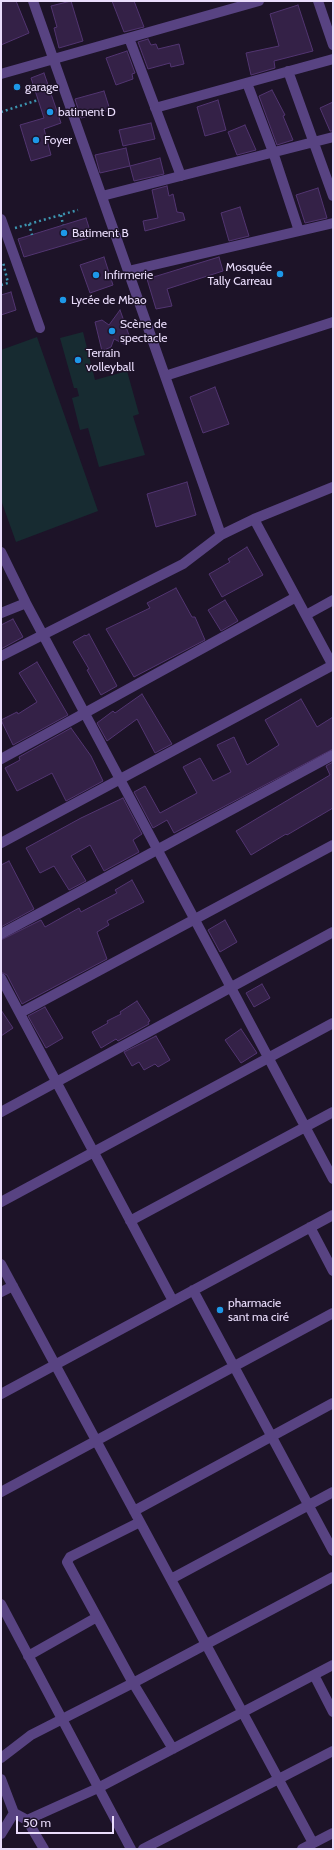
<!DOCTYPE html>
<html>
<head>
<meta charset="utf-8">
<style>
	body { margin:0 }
	#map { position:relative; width:334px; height:1850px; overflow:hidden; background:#1d1328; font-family:Cabin,sans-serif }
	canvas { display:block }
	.frame { position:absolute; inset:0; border:2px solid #eaddfc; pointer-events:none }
	.scale { position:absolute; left:16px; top:1816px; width:98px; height:18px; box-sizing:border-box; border:2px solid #eaddfc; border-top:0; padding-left:5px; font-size:12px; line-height:14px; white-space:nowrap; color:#eaddfc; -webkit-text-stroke:3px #1d1328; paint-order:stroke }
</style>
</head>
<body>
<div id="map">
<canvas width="334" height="1850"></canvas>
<div class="frame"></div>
<div class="scale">50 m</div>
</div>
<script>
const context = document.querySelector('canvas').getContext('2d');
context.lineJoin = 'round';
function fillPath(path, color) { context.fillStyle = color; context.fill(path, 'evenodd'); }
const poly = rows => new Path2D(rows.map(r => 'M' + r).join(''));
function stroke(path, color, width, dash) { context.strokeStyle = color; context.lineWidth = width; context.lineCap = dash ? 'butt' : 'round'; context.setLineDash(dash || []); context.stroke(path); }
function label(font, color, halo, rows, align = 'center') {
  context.font = font + ' Cabin,sans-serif'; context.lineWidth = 3; context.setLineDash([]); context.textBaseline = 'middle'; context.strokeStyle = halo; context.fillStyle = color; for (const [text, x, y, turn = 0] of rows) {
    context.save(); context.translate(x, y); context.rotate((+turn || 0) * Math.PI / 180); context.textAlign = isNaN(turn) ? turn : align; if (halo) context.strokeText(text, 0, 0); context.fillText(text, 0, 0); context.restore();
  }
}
fillPath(poly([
	[83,332,95,380,127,371,139,414,133,416,145,455,99,467,88,428,80,430,72,398,79,396,77,388,74,388,60,338],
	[37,337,98,511,16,542,1,500,1,350]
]), '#172b31');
const building = poly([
	[1,1,16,1,29,33,1,45,1,1],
	[71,1,83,41,59,48,54,28,57,27,51,6,71,1],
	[112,1,134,1,144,27,124,32,112,1],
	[298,5,313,51,274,61,275,68,251,75,246,53,279,46,270,14,298,5],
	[148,39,151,45,156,44,158,49,179,44,184,64,171,67,170,63,148,69,138,42,148,39],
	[127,51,135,73,132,74,133,79,116,85,106,58,127,51],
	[44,73,61,123,44,129,51,155,31,161,20,125,44,118,31,78,44,73],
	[272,90,285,115,283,116,293,140,277,145,259,96,272,90],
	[104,91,110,110,81,118,75,99,104,91],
	[218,100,226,130,205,136,197,107,218,100],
	[333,102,333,131,330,131,320,108,333,102],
	[151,123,155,139,123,146,119,130,151,123],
	[245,125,256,150,237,155,228,132,245,125],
	[126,148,130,166,100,173,95,155,126,148],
	[160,158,164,174,134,181,130,166,160,158],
	[167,186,169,196,173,194,177,212,183,213,185,220,145,231,143,221,158,218,152,190,167,186],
	[318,188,327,218,305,223,296,195,318,188],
	[240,207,249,236,229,241,221,213,240,207],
	[86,218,92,237,24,257,18,239,86,218],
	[104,257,113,285,90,293,80,265,104,257],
	[219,257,223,271,167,289,172,306,156,309,147,279,219,257],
	[11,292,16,310,1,315,1,295,11,292],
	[120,310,130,338,126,345,114,339,111,347,102,351,95,322,102,320,109,325,120,310],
	[215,387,229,424,203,433,190,397,215,387],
	[187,482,196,515,156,527,147,494,187,482],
	[247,547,263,575,222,597,209,574,230,562,228,559,247,547],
	[176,588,192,617,195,617,205,640,134,677,106,629,150,608,147,603,176,588],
	[225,600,238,621,221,631,208,610,225,600],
	[13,619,23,637,1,649,1,625,13,619],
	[89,634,117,686,101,695,87,670,89,669,73,642,85,635,86,636,89,634],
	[37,662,68,715,13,745,1,720,17,712,18,714,37,702,19,673,37,662],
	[142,694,172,744,155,753,137,719,107,741,97,723,113,711,115,713,142,694],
	[301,699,317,727,333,717,333,749,174,833,167,820,153,828,134,792,145,786,160,813,197,793,183,767,200,758,213,781,231,772,217,745,234,737,247,765,279,745,265,720,301,699],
	[71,728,91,756,103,781,66,801,52,773,17,791,5,768,20,760,19,757,71,728],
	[333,762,333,808,287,835,286,834,251,855,236,831,330,775,326,766,333,762],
	[123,798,142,834,133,840,139,852,104,871,90,845,71,856,86,881,69,890,54,866,40,873,26,848,81,818,123,798],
	[9,861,34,909,1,927,1,865,9,861],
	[132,880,144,902,107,921,109,925,97,932,107,959,22,1004,7,975,1,972,1,940,41,920,45,927,79,908,81,912,117,893,115,890,132,880],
	[225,920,237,942,220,952,208,930,225,920],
	[262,984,270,998,254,1007,246,993,262,984],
	[137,1001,150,1021,148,1022,149,1024,118,1041,116,1039,101,1048,92,1032,108,1023,107,1021,121,1014,120,1012,137,1001],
	[45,1007,63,1038,46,1048,28,1016,45,1007],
	[1,1010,13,1028,1,1036,1,1010],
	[241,1029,257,1053,241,1063,225,1040,241,1029],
	[156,1036,170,1060,158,1067,155,1064,144,1070,139,1062,132,1066,124,1052,156,1036]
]);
fillPath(building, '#342147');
stroke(building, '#523571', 1);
stroke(poly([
	[1,112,38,100],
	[61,215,63,225],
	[29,224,32,235],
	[15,228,78,210],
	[1,285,8,283,3,262]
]), '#3d95b0', 2.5, [2, 3]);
stroke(poly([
	[33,1,221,535],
	[318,1,333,45],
	[129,38,181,176],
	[288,71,333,196],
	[1,74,259,1],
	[247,83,273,152,299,231],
	[155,108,333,59],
	[102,196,333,137],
	[1,219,40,328],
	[128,271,333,223],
	[165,376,333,322],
	[254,519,333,666],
	[1,552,26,603,333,1179],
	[1,613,26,603],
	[306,615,333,600],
	[1,656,183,564,221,535,254,519,333,487],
	[1,759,296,597],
	[1,843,333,665],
	[1,934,333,755],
	[1,978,173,1301],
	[20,1013,333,845],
	[1,1112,333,932],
	[1,1202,333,1023],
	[130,1221,333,1112],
	[310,1227,333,1271],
	[1,1264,313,1843],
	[193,1290,333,1551],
	[1,1292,13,1286],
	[1,1394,333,1215],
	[1,1492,333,1313],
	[134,1511,333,1403],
	[140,1522,70,1557,67,1562,133,1683,173,1749],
	[171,1579,333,1492],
	[1,1604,131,1849],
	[28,1656,97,1617],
	[314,1675,333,1712],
	[1,1758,31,1735,133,1683,333,1577],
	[1,1779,14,1813],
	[27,1820,44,1849],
	[1,1834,14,1813,27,1820,98,1788,333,1665],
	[143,1849,333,1751],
	[302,1849,333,1833]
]), '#584382', 10);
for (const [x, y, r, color] of [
	[17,87,4,"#1d98e8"],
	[50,112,4,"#1d98e8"],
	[36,140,4,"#1d98e8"],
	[64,233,4,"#1d98e8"],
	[280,274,4,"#1d98e8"],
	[96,275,4,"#1d98e8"],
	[63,300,4,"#1d98e8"],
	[112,331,4,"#1d98e8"],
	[78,360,4,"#1d98e8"],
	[220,1310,4,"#1d98e8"]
]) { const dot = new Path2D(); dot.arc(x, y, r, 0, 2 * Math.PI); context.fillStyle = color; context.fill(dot); stroke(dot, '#1d1328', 1.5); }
label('12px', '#eaddfc', '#1d1328', [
	["garage",25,87],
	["batiment D",58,112],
	["Foyer",44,140],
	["Batiment B",72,233],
	["Mosquée",272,267,"right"],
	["Tally Carreau",272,281,"right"],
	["Infirmerie",104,275],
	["Lycée de Mbao",71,300],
	["Scène de",120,324],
	["spectacle",120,338],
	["Terrain",86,353],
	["volleyball",86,367],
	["pharmacie",228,1303],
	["sant ma ciré",228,1317]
], 'left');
</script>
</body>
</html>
